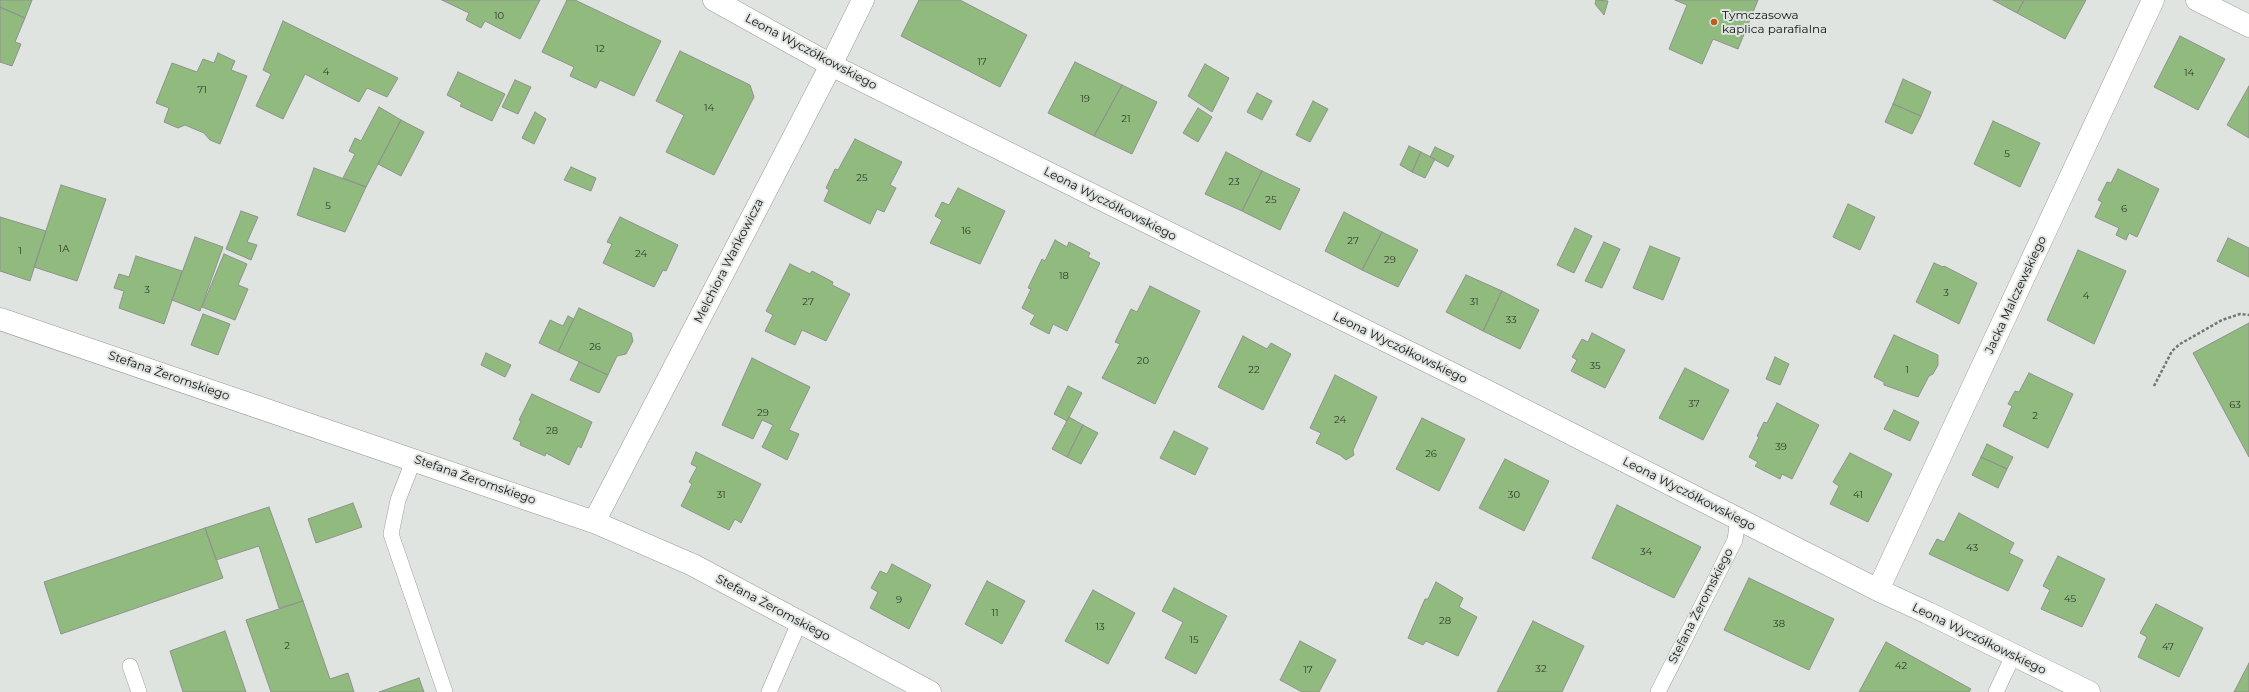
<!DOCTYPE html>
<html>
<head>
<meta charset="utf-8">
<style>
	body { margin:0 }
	canvas { display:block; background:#dfe4e1 }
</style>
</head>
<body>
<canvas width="2249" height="692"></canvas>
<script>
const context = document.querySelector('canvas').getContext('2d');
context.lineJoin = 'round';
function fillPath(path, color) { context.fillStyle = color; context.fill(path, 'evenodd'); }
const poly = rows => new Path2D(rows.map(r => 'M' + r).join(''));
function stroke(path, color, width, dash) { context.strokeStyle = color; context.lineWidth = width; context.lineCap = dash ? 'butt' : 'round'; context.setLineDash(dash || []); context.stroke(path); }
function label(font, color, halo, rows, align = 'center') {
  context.font = font + ' Montserrat,sans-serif'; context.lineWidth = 4; context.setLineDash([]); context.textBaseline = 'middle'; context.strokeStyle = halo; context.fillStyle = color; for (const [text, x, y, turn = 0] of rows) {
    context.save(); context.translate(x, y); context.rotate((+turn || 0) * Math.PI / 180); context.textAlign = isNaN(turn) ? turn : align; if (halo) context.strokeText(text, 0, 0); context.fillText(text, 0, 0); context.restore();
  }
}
const building = poly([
	[0,0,32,0,25,18,0,7,0,0],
	[442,0,540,0,520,39,485,21,481,28,466,20,469,13,442,0],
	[567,0,575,0,661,41,634,96,600,80,596,88,570,76,574,67,542,52,567,0],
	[919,0,960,0,1027,35,1000,87,901,36,919,0],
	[1596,0,1608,1,1604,15,1595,4,1596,0],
	[1675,0,1758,0,1738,49,1713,39,1702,64,1669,49,1687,5,1675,0],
	[1993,0,2024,0,2017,13,1993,0],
	[2024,0,2086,0,2065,39,2017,13,2024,0],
	[0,7,25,18,15,42,21,44,12,66,0,62,0,7],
	[283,21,398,78,387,97,367,88,359,102,305,74,283,119,256,106,271,74,263,70,283,21],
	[2180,36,2225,59,2198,110,2154,87,2180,36],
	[680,51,750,85,754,97,714,175,666,152,684,115,656,101,680,51],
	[218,53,235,61,231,70,247,76,220,144,210,140,204,133,185,125,178,128,164,122,169,108,156,103,172,63,197,72,203,59,214,63,218,53],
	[1075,62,1122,85,1094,136,1048,113,1075,62],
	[1205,64,1229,78,1212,112,1188,96,1205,64],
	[458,72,505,94,492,121,460,106,462,103,447,95,458,72],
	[1903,79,1931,92,1921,116,1893,104,1903,79],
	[515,80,531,87,518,114,502,107,515,80],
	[1122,85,1157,102,1132,154,1094,136,1122,85],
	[2249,86,2249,138,2227,125,2249,86],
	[1257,93,1272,101,1262,120,1247,112,1257,93],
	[1313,101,1328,109,1310,142,1296,135,1313,101],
	[1893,104,1921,116,1912,134,1885,122,1893,104],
	[379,107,401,120,366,187,343,178,355,154,349,151,355,138,361,141,379,107],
	[1198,108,1212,117,1198,142,1183,133,1198,108],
	[535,112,546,119,534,144,522,138,535,112],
	[401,120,424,132,401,176,378,164,401,120],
	[1993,121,2040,143,2020,187,1974,164,1993,121],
	[855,139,902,162,890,185,896,188,884,212,877,209,870,224,824,201,829,190,826,188,835,169,838,170,855,139],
	[1409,146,1421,152,1412,172,1400,165,1409,146],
	[1435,147,1454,156,1448,167,1430,157,1435,147],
	[1226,152,1262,171,1242,211,1205,194,1226,152],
	[1421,152,1435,159,1425,178,1412,172,1421,152],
	[571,167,596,178,591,191,564,180,571,167],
	[314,168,366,187,345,232,297,215,314,168],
	[2118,169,2159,189,2137,237,2129,233,2126,240,2116,235,2119,228,2095,217,2102,202,2098,200,2107,182,2111,183,2118,169],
	[1262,171,1300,189,1280,230,1242,211,1262,171],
	[61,185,106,199,77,281,34,267,61,185],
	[958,188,1005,211,980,264,930,243,942,220,935,216,942,202,949,205,958,188],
	[1848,204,1875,217,1860,250,1833,237,1848,204],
	[241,211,258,217,247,242,257,245,251,260,226,249,241,211],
	[1344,212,1382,232,1362,270,1325,251,1344,212],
	[0,217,46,231,30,281,0,271,0,217],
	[620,217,678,245,666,271,663,270,654,287,603,263,612,244,607,242,620,217],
	[1575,228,1592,236,1574,273,1557,265,1575,228],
	[1382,232,1418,250,1398,287,1362,270,1382,232],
	[195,237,223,247,200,311,172,300,195,237],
	[2228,238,2249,248,2249,277,2217,261,2228,238],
	[1055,240,1067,247,1069,242,1090,253,1088,257,1100,263,1067,331,1053,324,1049,334,1030,324,1035,315,1022,308,1031,289,1028,288,1042,259,1045,261,1055,240],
	[1604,242,1620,249,1602,288,1585,281,1604,242],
	[1650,246,1680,258,1663,300,1633,288,1650,246],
	[2078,250,2126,271,2094,344,2047,320,2078,250],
	[224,254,247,264,238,285,248,289,235,320,202,307,224,254],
	[136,256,182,271,164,324,119,308,124,291,114,288,119,274,129,277,136,256],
	[1934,263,1943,267,1944,266,1977,283,1959,324,1916,302,1934,263],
	[790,264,810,274,812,271,833,282,832,285,850,294,826,341,802,330,795,345,765,331,773,315,766,311,790,264],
	[1466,275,1502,291,1483,331,1446,312,1466,275],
	[1150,286,1200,311,1155,404,1102,378,1120,344,1115,342,1131,309,1137,312,1150,286],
	[1502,291,1539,310,1520,349,1483,331,1502,291],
	[579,308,631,333,633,341,626,354,617,356,608,375,558,352,579,308],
	[203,314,230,324,218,355,191,345,203,314],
	[568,316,574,319,558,352,539,343,550,320,563,326,568,316],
	[2249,323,2249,457,2193,353,2249,323],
	[1592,333,1625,350,1605,388,1571,371,1577,360,1572,357,1582,339,1588,342,1592,333],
	[1894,335,1938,355,1938,365,1933,374,1929,376,1918,397,1884,385,1884,382,1874,377,1894,335],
	[1243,336,1267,349,1271,343,1291,354,1263,410,1218,387,1243,336],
	[486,353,511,365,505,377,481,365,486,353],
	[1775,357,1789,364,1780,385,1766,379,1775,357],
	[752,358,810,387,789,430,799,434,787,460,762,447,773,425,762,420,753,439,722,425,752,358],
	[579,362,608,375,599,393,570,380,579,362],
	[1685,368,1729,390,1703,440,1659,418,1685,368],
	[2029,373,2073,394,2048,448,2003,426,2012,406,2008,404,2015,391,2019,392,2029,373],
	[1335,375,1377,397,1353,450,1354,455,1346,460,1340,455,1316,443,1321,433,1310,428,1335,375],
	[1068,386,1082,393,1067,421,1054,414,1068,386],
	[532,394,592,422,581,448,578,446,569,465,546,453,545,456,520,445,521,442,513,439,521,421,519,420,532,394],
	[1777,403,1819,425,1792,479,1782,474,1780,479,1755,466,1758,462,1749,457,1759,437,1757,436,1764,422,1767,423,1777,403],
	[1894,410,1919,422,1910,441,1884,429,1894,410],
	[1069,417,1083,425,1067,457,1052,449,1069,417],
	[1422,418,1465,439,1439,491,1396,469,1422,418],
	[1083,425,1098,433,1081,464,1067,457,1083,425],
	[1174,431,1208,448,1195,475,1160,458,1174,431],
	[1987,444,2013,457,2007,469,1981,457,1987,444],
	[696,452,761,484,741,523,735,519,729,530,681,506,692,484,689,482,697,467,691,464,696,452],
	[1850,453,1892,474,1868,522,1830,504,1839,486,1833,482,1850,453],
	[1981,457,2007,469,1998,488,1972,475,1981,457],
	[1505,459,1549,481,1524,531,1479,508,1505,459],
	[353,503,362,527,316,543,308,519,353,503],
	[1617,505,1701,547,1674,598,1592,558,1617,505],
	[269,507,303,601,279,608,259,546,216,560,205,528,269,507],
	[1959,513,2014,543,2009,553,2023,560,2008,591,1929,554,1937,539,1944,542,1959,513],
	[205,528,223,578,61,634,44,582,205,528],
	[2058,556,2105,579,2082,627,2041,609,2050,590,2043,586,2058,556],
	[892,564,931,585,909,629,870,608,878,592,871,588,880,571,887,574,892,564],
	[1749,578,1834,619,1809,670,1724,630,1749,578],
	[987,581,1025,601,1002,644,965,624,987,581],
	[1436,582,1463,598,1459,607,1477,617,1458,656,1426,641,1423,645,1408,638,1425,599,1428,599,1436,582],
	[1174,588,1227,616,1196,674,1165,658,1183,622,1162,611,1174,588],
	[1093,590,1135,613,1108,664,1065,641,1093,590],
	[303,601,330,679,348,673,354,692,271,692,246,620,303,601],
	[2156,604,2203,628,2179,677,2138,657,2147,637,2140,633,2156,604],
	[1533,621,1584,646,1562,692,1497,692,1533,621],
	[225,631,246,692,183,692,170,651,225,631],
	[1300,641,1336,660,1319,692,1302,692,1280,680,1300,641],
	[1886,642,1971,689,1969,692,1859,692,1886,642],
	[2249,663,2249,692,2234,692,2249,663],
	[419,678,424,692,379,692,419,678]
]);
fillPath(building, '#91ba7f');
stroke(building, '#8f928e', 1);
const lane = poly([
	[414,459,398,500,391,534,445,692],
	[130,666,139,692],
	[769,692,799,623],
	[1658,692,1735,540,1738,519],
	[1996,692,2013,656]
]);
const street = poly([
	[714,0,831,65,1485,390,1878,590,1928,613,2089,692],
	[2197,0,2249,26],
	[0,319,594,522,693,565,930,692],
	[594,522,831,65,863,0],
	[1878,590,2153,0]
]);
stroke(lane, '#989c99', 16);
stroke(street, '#989c99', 23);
stroke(poly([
	[2154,386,2172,351,2180,344,2222,320,2240,314,2249,315]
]), '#717573', 2.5, [3, 2]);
stroke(lane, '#fff', 15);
stroke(street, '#fff', 22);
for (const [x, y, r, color] of [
	[1714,22,4,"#be5e1a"]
]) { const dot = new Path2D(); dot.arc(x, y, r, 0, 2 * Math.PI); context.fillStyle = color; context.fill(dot); stroke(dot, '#dfe4e1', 1.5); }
label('10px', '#303c2c', null, [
	["10",499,16],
	["12",600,49],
	["17",982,62],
	["4",326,72],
	["14",2189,73],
	["71",202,90],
	["19",1085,99],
	["14",709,108],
	["21",1126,119],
	["5",2007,154],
	["25",862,178],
	["23",1234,182],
	["25",1271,200],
	["5",328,206],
	["6",2124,209],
	["16",966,231],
	["27",1353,241],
	["1A",64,249],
	["1",20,251],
	["24",641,254],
	["29",1390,260],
	["18",1064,276],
	["3",147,290],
	["3",1946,293],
	["4",2086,296],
	["27",808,302],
	["31",1474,302],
	["33",1511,320],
	["26",595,347],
	["20",1143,361],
	["35",1595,366],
	["22",1254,370],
	["1",1907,370],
	["37",1694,404],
	["63",2235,405],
	["29",763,413],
	["2",2035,416],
	["24",1340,420],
	["28",552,431],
	["39",1781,447],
	["26",1431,454],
	["31",721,495],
	["30",1514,495],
	["41",1858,495],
	["43",1972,548],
	["34",1646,552],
	["45",2070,599],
	["9",899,600],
	["11",995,613],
	["28",1445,621],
	["38",1779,624],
	["13",1100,627],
	["15",1194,640],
	["2",287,646],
	["47",2168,647],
	["42",1901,666],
	["32",1541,669],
	["17",1308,670]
]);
label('12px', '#101211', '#dfe4e1', [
	["Tymczasowa",1722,15],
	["kaplica parafialna",1722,29]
], 'left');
label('12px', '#101211', '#dfe4e1', [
	["Leona Wyczółkowskiego",811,52,28],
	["Leona Wyczółkowskiego",1110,204,27],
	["Melchiora Wańkowicza",729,261,-63],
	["Jacka Malczewskiego",2016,295,-65],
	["Leona Wyczółkowskiego",1400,348,26],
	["Stefana Żeromskiego",169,376,19],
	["Stefana Żeromskiego",475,480,19],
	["Leona Wyczółkowskiego",1689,494,27],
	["Stefana Żeromskiego",1701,606,-63],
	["Stefana Żeromskiego",773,608,28],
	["Leona Wyczółkowskiego",1979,639,26]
]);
</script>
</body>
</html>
